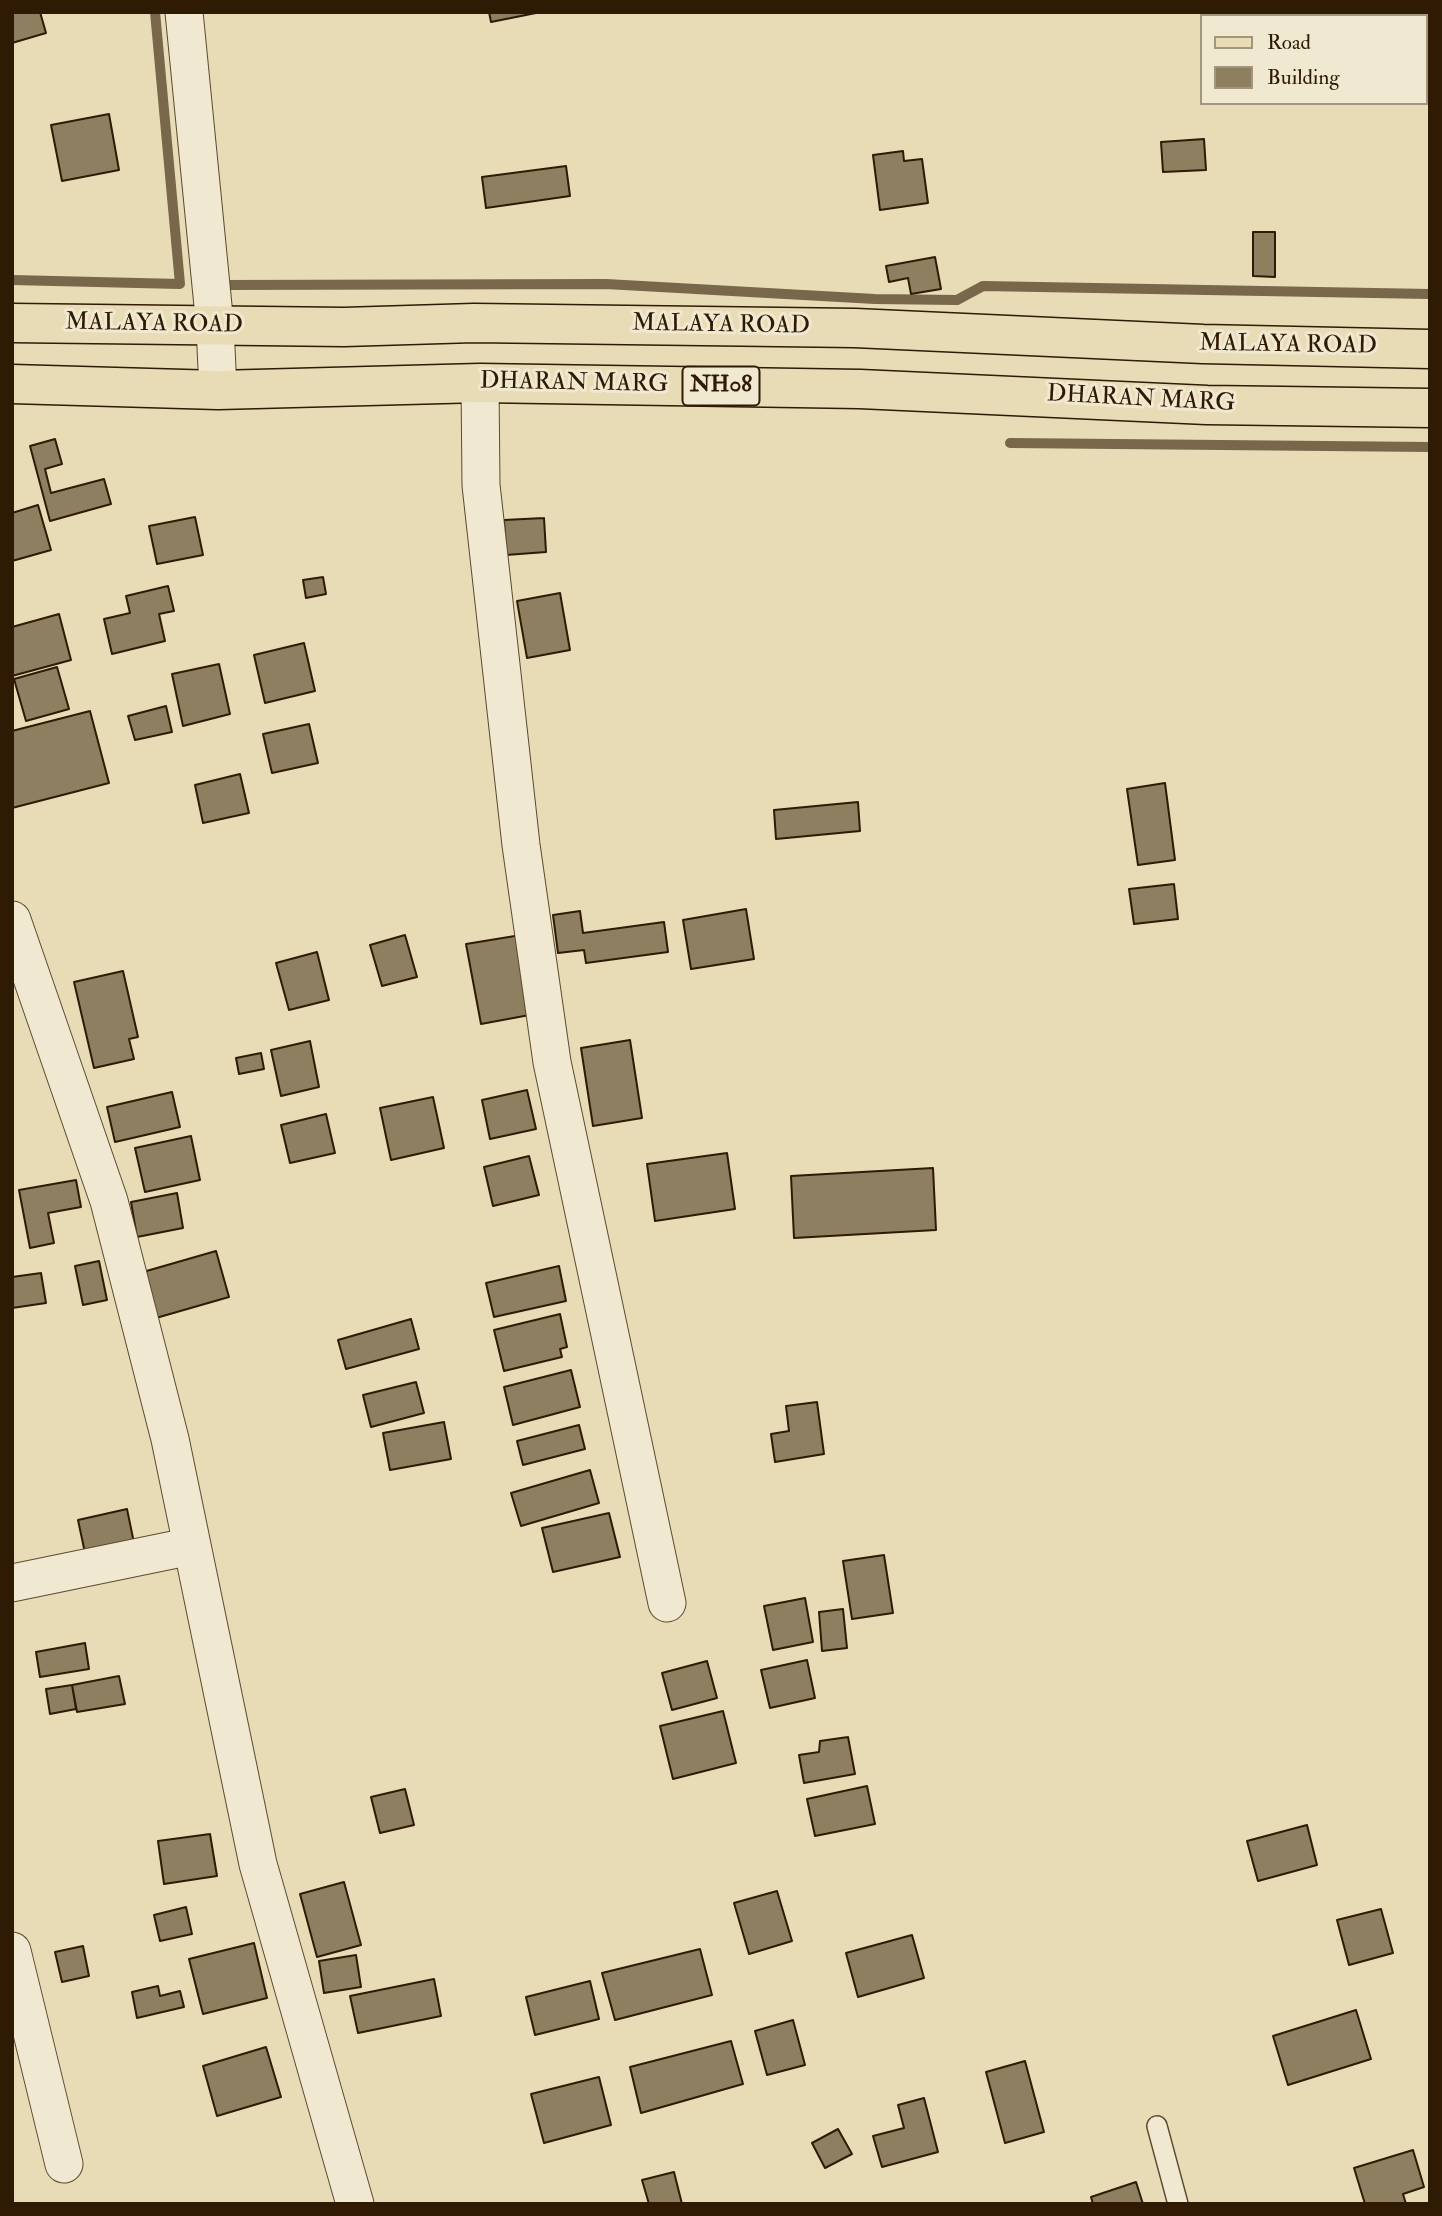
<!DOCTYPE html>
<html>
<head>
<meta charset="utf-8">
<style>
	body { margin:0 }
	#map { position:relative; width:1442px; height:2216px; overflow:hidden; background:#e8dcb7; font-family:"IM FELL Double Pica",serif }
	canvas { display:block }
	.frame { position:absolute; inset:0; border:14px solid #2f1a04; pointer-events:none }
	.legend { position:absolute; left:1200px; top:14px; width:228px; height:91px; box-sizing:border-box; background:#f0e8d0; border:2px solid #a3967e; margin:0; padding:9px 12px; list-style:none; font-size:21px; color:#2f1a04 }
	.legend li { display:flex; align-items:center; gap:14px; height:35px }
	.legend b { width:35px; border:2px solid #a3967e }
</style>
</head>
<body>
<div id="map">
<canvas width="1442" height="2216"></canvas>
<div class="frame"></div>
<ul class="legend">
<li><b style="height:9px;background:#e8dcb7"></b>Road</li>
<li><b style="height:19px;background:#8f7f61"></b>Building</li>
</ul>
</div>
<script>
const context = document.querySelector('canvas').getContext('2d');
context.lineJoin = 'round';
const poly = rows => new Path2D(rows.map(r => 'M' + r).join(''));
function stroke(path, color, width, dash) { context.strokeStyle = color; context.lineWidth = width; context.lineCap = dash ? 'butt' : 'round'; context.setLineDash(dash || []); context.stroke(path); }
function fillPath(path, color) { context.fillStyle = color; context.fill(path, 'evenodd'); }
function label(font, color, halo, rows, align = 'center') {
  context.font = font + ' "IM FELL Double Pica",serif'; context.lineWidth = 6; context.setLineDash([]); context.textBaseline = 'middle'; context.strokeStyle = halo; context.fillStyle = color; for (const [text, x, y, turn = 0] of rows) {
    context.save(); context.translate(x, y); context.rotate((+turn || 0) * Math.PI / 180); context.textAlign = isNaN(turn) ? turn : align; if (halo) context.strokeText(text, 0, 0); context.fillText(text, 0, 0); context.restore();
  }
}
stroke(poly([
	[12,280,180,284,155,12],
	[224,285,606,284,875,299,957,300,983,286,1430,294],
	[1010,443,1430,447]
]), '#78674b', 10);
const building = poly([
	[12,12,40,12,46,33,12,43,12,12],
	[489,12,541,12,491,22,489,12],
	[109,114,119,170,62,181,51,125,109,114],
	[1204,139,1206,170,1163,172,1161,142,1204,139],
	[903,151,904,161,922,159,928,203,880,210,873,155,903,151],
	[566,166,570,196,486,208,482,177,566,166],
	[1253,232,1275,232,1275,277,1253,276,1253,232],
	[935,257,941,289,911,294,908,278,889,282,886,266,935,257],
	[55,439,62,464,45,469,51,493,104,479,111,504,50,521,30,446,55,439],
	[38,505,51,550,12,561,12,513,38,505],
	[195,517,203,555,157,564,149,526,195,517],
	[544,518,546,552,506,555,504,520,544,518],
	[323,577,326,594,306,598,303,580,323,577],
	[168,586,174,611,159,614,165,641,112,654,104,619,130,613,126,596,168,586],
	[560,593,570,650,527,658,517,601,560,593],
	[59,614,71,660,12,676,12,627,59,614],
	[304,643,315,691,265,703,254,655,304,643],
	[219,664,230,714,183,726,172,674,219,664],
	[57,667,69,709,26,721,14,679,57,667],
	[166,706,172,732,135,740,128,716,166,706],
	[90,711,109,783,12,808,12,731,90,711],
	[309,724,318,763,272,773,263,734,309,724],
	[240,774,249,813,203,823,195,785,240,774],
	[1165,783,1175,860,1138,865,1127,789,1165,783],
	[858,802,860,831,776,839,774,810,858,802],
	[1174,884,1178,919,1134,924,1129,889,1174,884],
	[746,909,754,959,691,969,683,920,746,909],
	[580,911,583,933,664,922,668,952,586,963,584,950,558,953,553,915,580,911],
	[405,935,417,977,382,986,370,945,405,935],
	[521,935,535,1014,481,1024,466,944,521,935],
	[317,952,329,1000,289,1010,276,963,317,952],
	[123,971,138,1037,129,1039,134,1059,94,1068,74,982,123,971],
	[630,1040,642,1118,593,1126,581,1048,630,1040],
	[310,1041,319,1087,281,1096,271,1050,310,1041],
	[261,1053,264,1069,239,1074,236,1058,261,1053],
	[527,1090,536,1129,490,1139,482,1100,527,1090],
	[172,1092,180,1127,115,1142,107,1107,172,1092],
	[433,1097,444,1148,391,1160,380,1108,433,1097],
	[326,1114,335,1153,290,1163,281,1125,326,1114],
	[191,1136,200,1180,145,1192,135,1148,191,1136],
	[727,1153,735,1209,655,1221,647,1164,727,1153],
	[529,1156,539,1195,493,1206,484,1167,529,1156],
	[933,1168,936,1230,794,1238,791,1176,933,1168],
	[76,1180,81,1207,48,1213,54,1243,30,1248,19,1190,76,1180],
	[177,1193,183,1228,137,1237,131,1202,177,1193],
	[216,1251,229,1297,156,1318,143,1272,216,1251],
	[99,1261,107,1300,83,1305,75,1266,99,1261],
	[559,1266,566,1301,494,1317,486,1283,559,1266],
	[41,1273,46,1303,12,1308,12,1277,41,1273],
	[560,1314,567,1347,560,1349,562,1357,504,1371,494,1330,560,1314],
	[411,1319,419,1349,346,1369,338,1340,411,1319],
	[571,1370,580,1407,513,1425,504,1387,571,1370],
	[416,1382,424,1413,371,1427,363,1395,416,1382],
	[817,1402,824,1454,775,1462,771,1434,789,1431,786,1406,817,1402],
	[444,1422,451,1459,390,1470,383,1433,444,1422],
	[579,1425,585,1449,523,1465,517,1441,579,1425],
	[590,1470,599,1503,521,1526,511,1493,590,1470],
	[127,1509,134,1543,85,1553,78,1520,127,1509],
	[609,1513,620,1557,553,1572,542,1528,609,1513],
	[884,1555,893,1613,852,1619,843,1561,884,1555],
	[805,1598,813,1642,773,1650,764,1606,805,1598],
	[843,1609,847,1648,822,1651,819,1612,843,1609],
	[85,1643,89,1669,40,1677,36,1652,85,1643],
	[807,1660,815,1698,770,1708,761,1670,807,1660],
	[707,1661,717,1698,672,1710,662,1673,707,1661],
	[119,1676,125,1704,77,1712,72,1685,119,1676],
	[72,1685,76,1709,50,1714,46,1689,72,1685],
	[723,1711,736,1763,673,1779,660,1726,723,1711],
	[848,1737,855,1774,804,1783,799,1755,819,1752,820,1741,848,1737],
	[867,1786,875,1824,815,1836,807,1799,867,1786],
	[405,1789,414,1825,380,1833,371,1797,405,1789],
	[1307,1825,1317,1865,1258,1881,1247,1841,1307,1825],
	[210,1834,217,1876,164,1884,158,1841,210,1834],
	[344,1882,361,1945,317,1957,300,1894,344,1882],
	[777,1891,792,1941,749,1954,734,1903,777,1891],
	[186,1907,192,1934,160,1941,154,1915,186,1907],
	[1381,1909,1393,1953,1349,1965,1337,1920,1381,1909],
	[912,1935,924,1978,858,1997,846,1953,912,1935],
	[254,1943,267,1998,203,2014,189,1959,254,1943],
	[83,1946,89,1976,62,1982,55,1952,83,1946],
	[700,1949,712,1995,615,2020,602,1973,700,1949],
	[356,1955,361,1987,324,1993,319,1961,356,1955],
	[434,1979,441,2016,358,2033,350,1996,434,1979],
	[590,1981,599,2019,535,2035,526,1997,590,1981],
	[158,1986,160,1996,180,1991,184,2007,137,2018,132,1992,158,1986],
	[1356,2010,1371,2059,1288,2085,1273,2036,1356,2010],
	[793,2020,805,2065,767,2075,755,2031,793,2020],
	[731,2041,743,2084,641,2113,630,2067,731,2041],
	[266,2047,281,2097,217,2116,203,2066,266,2047],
	[1025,2061,1044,2132,1005,2143,986,2072,1025,2061],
	[599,2077,611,2125,544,2143,531,2094,599,2077],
	[924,2098,938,2152,882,2167,873,2136,904,2128,898,2105,924,2098],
	[838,2129,852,2154,825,2168,812,2143,838,2129],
	[1413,2150,1424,2187,1403,2194,1406,2204,1365,2204,1354,2168,1413,2150],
	[674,2172,682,2204,649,2204,642,2180,674,2172],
	[1136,2182,1143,2204,1093,2204,1091,2197,1136,2182]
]);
fillPath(building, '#8f7f61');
stroke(building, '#2f1a04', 2);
const lane = poly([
	[1157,2126,1178,2204]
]);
const street = poly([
	[184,12,215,326,218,390],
	[480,383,481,485,521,845,552,1062,667,1603],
	[12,920,109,1201,170,1439,258,1864,355,2204],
	[12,1583,192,1546],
	[12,1951,64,2164]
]);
const primary = poly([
	[12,323,344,327,474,323,855,328,1203,344,1430,349],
	[12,384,218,390,480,383,860,389,1207,405,1430,408]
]);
stroke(lane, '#5d4a31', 22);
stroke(street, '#5d4a31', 39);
stroke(primary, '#2f1a04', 41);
stroke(lane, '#f0e8d0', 19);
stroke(street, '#f0e8d0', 37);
stroke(primary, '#e8dcb7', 38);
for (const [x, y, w] of [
	[721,386,77]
]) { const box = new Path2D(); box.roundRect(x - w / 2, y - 19.5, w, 39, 5); context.fillStyle = '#f0e8d0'; context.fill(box); stroke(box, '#2f1a04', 2); }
label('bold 23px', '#2f1a04', null, [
	["NH08",721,386]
]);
label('24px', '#2f1a04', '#f0e8d0', [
	["MALAYA ROAD",154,325,1],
	["MALAYA ROAD",721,326,1],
	["MALAYA ROAD",1288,346,1],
	["DHARAN MARG",574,384,1],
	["DHARAN MARG",1141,400,3]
]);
</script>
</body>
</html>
